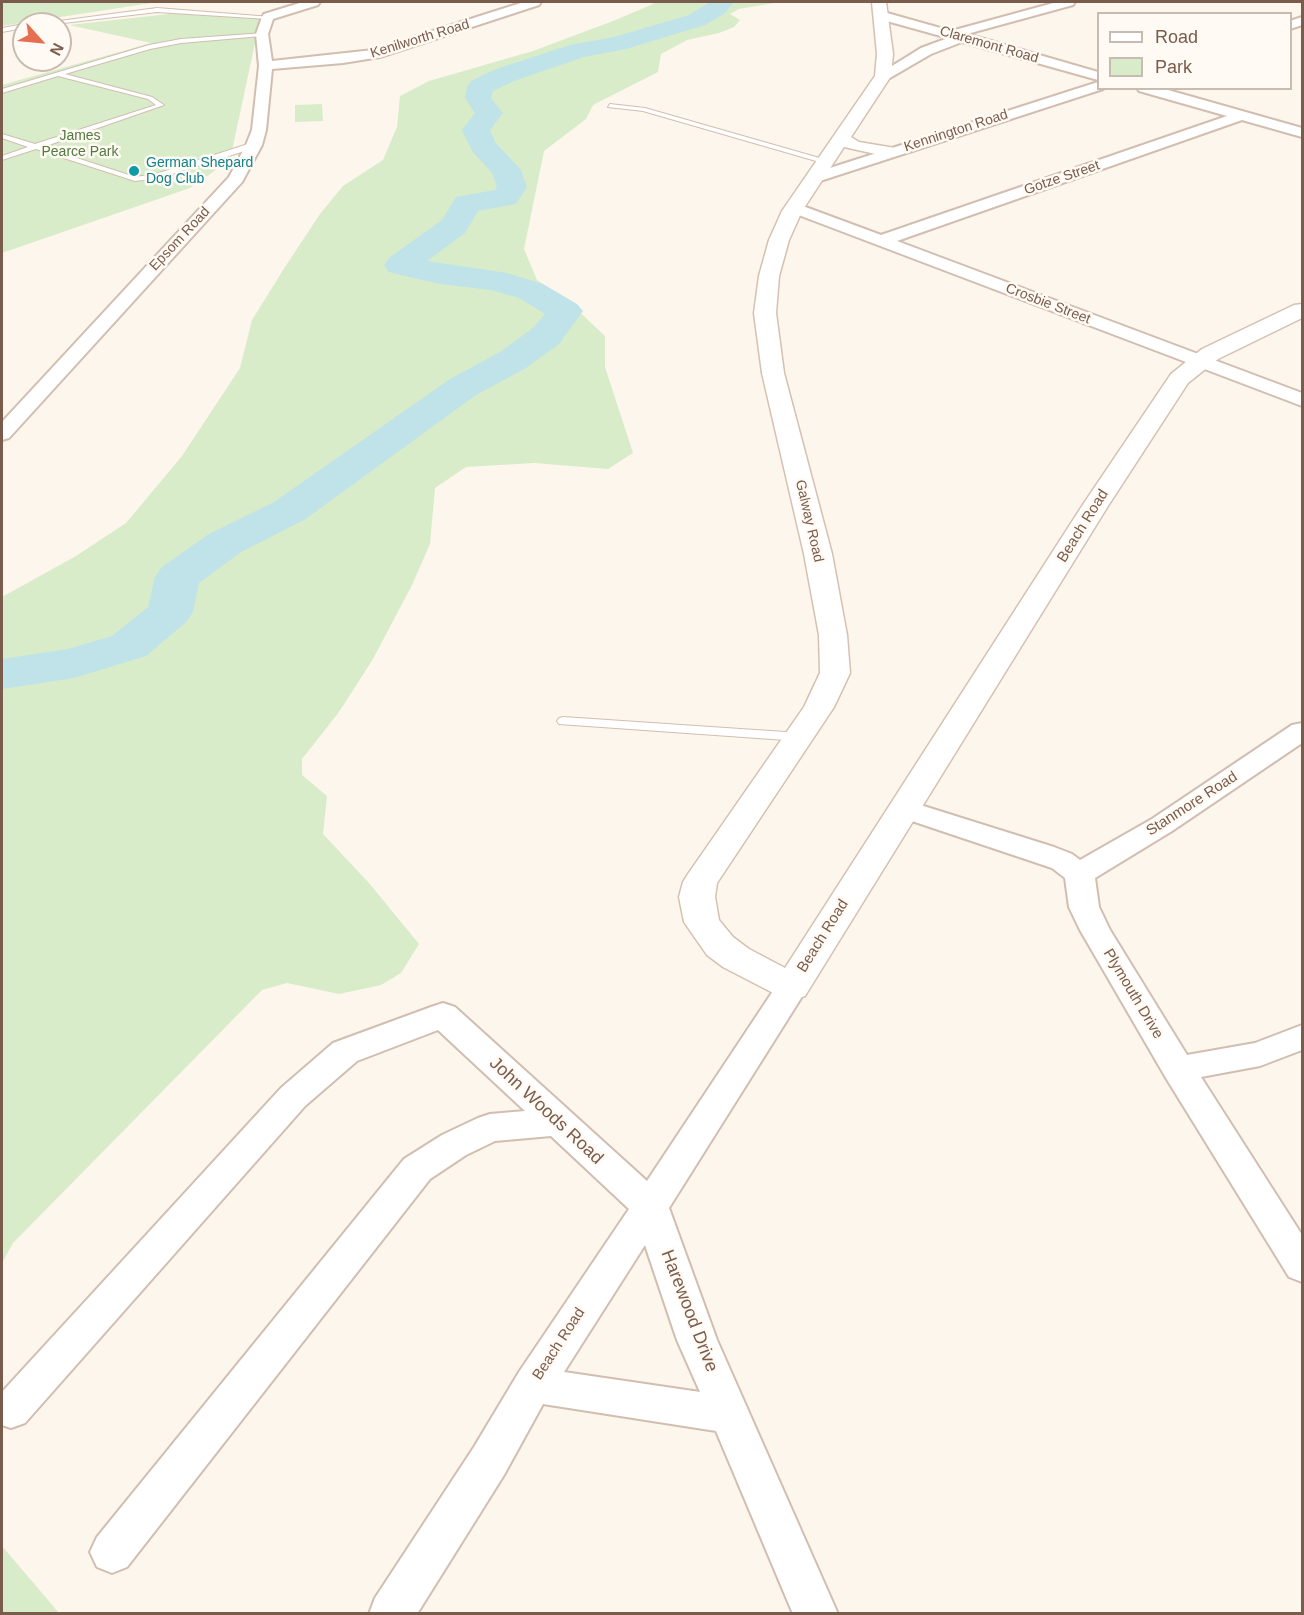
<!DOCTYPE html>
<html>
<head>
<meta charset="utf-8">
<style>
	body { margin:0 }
	#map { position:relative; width:1304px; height:1615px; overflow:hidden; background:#fdf6ec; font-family:Arial,sans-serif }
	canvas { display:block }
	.frame { position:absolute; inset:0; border:3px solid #7a5c4d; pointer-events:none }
	.legend { position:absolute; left:1097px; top:12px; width:195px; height:78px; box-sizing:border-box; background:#fffaf3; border:2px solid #cabbb1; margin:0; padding:8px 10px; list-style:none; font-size:18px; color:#7a5c4d }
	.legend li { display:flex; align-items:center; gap:12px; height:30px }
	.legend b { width:30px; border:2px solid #cabbb1 }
	.north { position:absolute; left:12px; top:12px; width:60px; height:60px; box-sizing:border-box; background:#fffaf3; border:2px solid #cabbb1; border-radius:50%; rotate:117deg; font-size:16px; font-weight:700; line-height:24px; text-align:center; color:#7a5c4d }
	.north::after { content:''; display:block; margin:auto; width:21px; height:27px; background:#e76f51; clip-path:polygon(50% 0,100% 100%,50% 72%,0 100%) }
</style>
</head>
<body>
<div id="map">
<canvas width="1304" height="1615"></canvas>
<div class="frame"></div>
<ul class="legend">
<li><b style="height:8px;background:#fff"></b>Road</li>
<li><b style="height:16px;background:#d8ecc9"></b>Park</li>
</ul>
<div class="north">N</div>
</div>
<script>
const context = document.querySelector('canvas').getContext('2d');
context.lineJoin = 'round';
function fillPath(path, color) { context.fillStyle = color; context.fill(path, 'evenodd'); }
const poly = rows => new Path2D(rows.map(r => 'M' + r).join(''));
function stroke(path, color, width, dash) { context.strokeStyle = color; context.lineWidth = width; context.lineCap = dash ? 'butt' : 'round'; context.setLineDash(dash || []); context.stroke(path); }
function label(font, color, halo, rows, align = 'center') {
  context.font = font + ' Arial,sans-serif'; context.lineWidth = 5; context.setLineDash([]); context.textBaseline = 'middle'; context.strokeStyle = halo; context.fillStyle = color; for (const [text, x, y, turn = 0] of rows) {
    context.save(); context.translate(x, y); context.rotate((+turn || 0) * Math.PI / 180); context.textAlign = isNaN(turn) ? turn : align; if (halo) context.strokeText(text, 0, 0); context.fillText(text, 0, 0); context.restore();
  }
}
fillPath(poly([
	[2,2,158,2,2,26],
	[655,2,780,2,739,9,730,14,740,20,734,27,719,33,687,40,661,54,658,72,593,105,586,119,544,151,524,249,537,280,569,302,605,336,605,367,633,453,608,469,534,463,466,467,435,488,430,544,412,585,373,659,339,712,302,759,302,775,327,796,323,834,369,883,419,944,401,973,381,985,339,994,287,983,262,990,13,1243,2,1263,2,597,76,556,126,523,182,456,240,368,252,320,285,267,320,214,343,186,383,160,397,127,400,96,429,81,533,51,613,21,651,5],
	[169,14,261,15,230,160,190,188,2,253,2,85,151,43,69,25],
	[322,104,323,121,295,122,295,105],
	[2,1546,59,1613,2,1613]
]), '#d8ecc9');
fillPath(poly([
	[710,2,734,2,724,14,705,25,626,49,584,57,514,81,493,91,491,98,503,113,490,130,495,142,521,170,527,187,516,204,478,211,465,233,427,261,507,273,543,284,577,304,583,311,559,344,526,368,476,395,304,520,241,552,199,583,193,612,186,622,146,656,74,678,2,689,2,659,68,649,112,636,148,607,155,577,162,567,209,534,274,502,450,379,500,352,533,328,545,314,519,298,491,290,440,284,401,275,389,272,384,265,389,258,442,220,456,197,495,190,497,187,492,173,472,151,462,130,475,113,465,98,467,87,471,81,496,69,570,45,614,37,689,15,710,2]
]), '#bfe3e8');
const lane = poly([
	[157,8,271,17,268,19,157,12,55,24,37,24,157,8],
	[24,24,24,28,2,32,2,28,24,24],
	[264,33,262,36,181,43,150,49,65,74,152,97,164,105,43,147,135,177,156,174,251,143,257,143,257,147,160,178,135,181,36,149,2,160,2,156,28,147,2,138,2,134,35,144,156,105,148,99,58,76,2,93,2,89,149,45,181,39,264,33],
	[610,104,645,108,830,161,823,163,643,111,608,107,610,104],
	[563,717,800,733,806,737,800,741,559,724,557,721,559,718,563,717]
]);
const street = poly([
	[303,2,320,2,318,5,273,19,268,34,272,61,373,50,524,2,541,2,539,5,380,57,343,63,272,69,266,130,262,145,242,182,9,438,2,440,2,422,229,177,246,145,252,130,259,66,256,34,262,17,264,14,303,2],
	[1057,2,1075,2,1073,5,967,34,1098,72,1098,80,962,42,931,54,888,79,883,80,876,76,921,48,948,38,876,18,874,15,876,12,880,11,951,31,1057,2],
	[1302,17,1302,25,1290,29,1290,21,1302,17],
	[1098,82,1098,88,1103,89,820,181,814,183,806,178,808,175,1098,82],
	[1137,88,1161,88,1302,128,1302,137,1242,120,897,241,1302,393,1302,406,788,211,786,208,788,205,800,205,881,235,1227,116,1139,91,1137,88],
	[1302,723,1302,743,1172,831,1095,878,1099,907,1110,930,1187,1055,1255,1043,1302,1025,1302,1050,1260,1066,1201,1077,1302,1235,1302,1282,1289,1277,1166,1078,1080,930,1069,907,1065,878,1052,868,894,815,890,809,894,803,904,800,914,803,1054,847,1072,854,1080,860,1152,819,1292,725,1302,723],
	[792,976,803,979,808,987,669,1208,717,1340,838,1614,793,1614,716,1431,543,1404,504,1475,417,1614,369,1614,375,1598,474,1447,519,1372,629,1209,551,1136,495,1141,466,1155,430,1179,127,1567,112,1573,97,1567,90,1552,97,1537,404,1159,442,1135,478,1118,490,1114,525,1111,438,1030,357,1061,305,1106,25,1423,11,1428,2,1425,2,1392,281,1088,333,1043,431,1007,443,1003,455,1007,647,1181,781,979,792,976],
	[645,1245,677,1340,700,1392,564,1372,645,1245]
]);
const secondary = poly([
	[872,2,886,2,893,54,891,76,851,137,859,142,895,148,898,152,895,156,889,157,844,147,802,211,789,240,779,276,776,313,784,373,832,554,847,635,850,673,834,707,717,883,715,897,719,920,733,937,749,949,785,968,1082,506,1171,374,1202,349,1294,305,1302,304,1302,318,1218,359,1188,383,1108,506,805,996,792,1000,779,996,723,967,707,955,684,922,679,897,683,882,688,874,804,707,820,673,819,635,804,554,762,373,754,313,759,276,769,240,782,211,875,76,877,54,872,2]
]);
stroke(lane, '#d1beb0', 2);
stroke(street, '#d1beb0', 4);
stroke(secondary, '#d6c0b0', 3);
fillPath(lane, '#fff');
fillPath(street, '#fff');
fillPath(secondary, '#fff');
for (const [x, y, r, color] of [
	[134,171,6,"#0f9aa8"]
]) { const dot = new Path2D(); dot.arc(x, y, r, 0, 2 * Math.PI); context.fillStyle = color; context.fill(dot); stroke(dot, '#fffaf3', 2); }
label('14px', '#7a5c4d', '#fffaf3', [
	["Kenilworth Road",420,39,-17],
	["Claremont Road",989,45,16],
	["Kennington Road",956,131,-18],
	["Gotze Street",1062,178,-19],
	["Epsom Road",180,239,-47],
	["Crosbie Street",1048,304,21],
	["Galway Road",809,521,77]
]);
label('14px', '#537a41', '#fffaf3', [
	["James",80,136],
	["Pearce Park",80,152]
]);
label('14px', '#0d838f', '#fffaf3', [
	["German Shepard",146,163],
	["Dog Club",146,179]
], 'left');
label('15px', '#7a5c4d', '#fffaf3', [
	["Beach Road",1083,526,-58],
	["Stanmore Road",1192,804,-33],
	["Beach Road",823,936,-58],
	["Plymouth Drive",1133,994,59],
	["Beach Road",559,1344,-57]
]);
label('18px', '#7a5c4d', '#fffaf3', [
	["John Woods Road",546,1111,43],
	["Harewood Drive",689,1311,69]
]);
</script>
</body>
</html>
